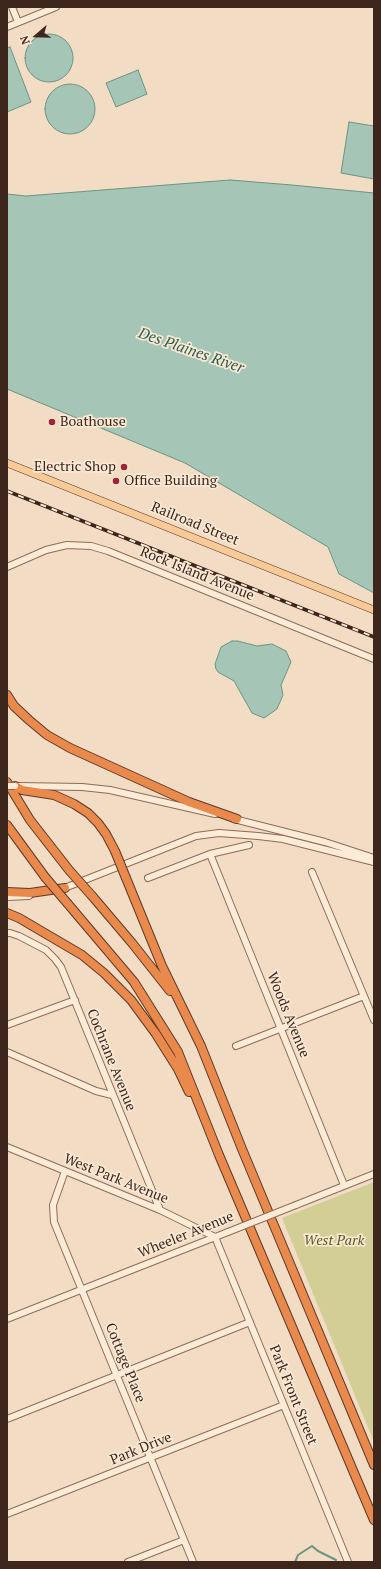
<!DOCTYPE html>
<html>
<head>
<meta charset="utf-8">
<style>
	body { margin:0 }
	#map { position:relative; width:381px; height:1569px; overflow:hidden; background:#f2dcc3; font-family:"PT Serif",serif }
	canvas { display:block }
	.frame { position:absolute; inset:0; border:8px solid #3d271d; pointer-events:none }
	.north { position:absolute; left:16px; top:16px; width:40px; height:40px; -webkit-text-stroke:3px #f9e8d3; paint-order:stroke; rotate:250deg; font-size:11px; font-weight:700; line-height:16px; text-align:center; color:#3d271d }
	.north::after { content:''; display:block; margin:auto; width:14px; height:18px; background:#3d271d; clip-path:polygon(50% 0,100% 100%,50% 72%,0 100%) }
</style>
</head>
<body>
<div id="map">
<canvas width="381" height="1569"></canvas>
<div class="frame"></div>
<div class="north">N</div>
</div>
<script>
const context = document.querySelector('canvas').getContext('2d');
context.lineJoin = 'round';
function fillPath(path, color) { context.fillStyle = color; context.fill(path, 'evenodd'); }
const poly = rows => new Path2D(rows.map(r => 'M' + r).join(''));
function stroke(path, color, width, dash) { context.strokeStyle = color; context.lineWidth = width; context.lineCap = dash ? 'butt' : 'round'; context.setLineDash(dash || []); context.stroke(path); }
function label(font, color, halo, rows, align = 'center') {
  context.font = font + ' "PT Serif",serif'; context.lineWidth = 3.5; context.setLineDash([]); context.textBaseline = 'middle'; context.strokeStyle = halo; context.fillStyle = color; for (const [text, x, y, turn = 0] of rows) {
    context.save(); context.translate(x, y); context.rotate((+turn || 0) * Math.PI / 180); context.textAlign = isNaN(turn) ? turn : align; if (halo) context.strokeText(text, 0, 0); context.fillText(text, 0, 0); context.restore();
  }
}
fillPath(poly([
	[374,1182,374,1442,282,1218]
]), '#d2ce96');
const water = poly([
	'25 58a24 24 0 1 1 48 0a24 24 0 1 1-48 0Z',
	[10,47,31,102,7,112,7,48,10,47],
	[138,70,147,94,116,107,106,83,138,70],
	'45 109a25 25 0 1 1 50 0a25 25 0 1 1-50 0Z',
	[349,122,374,126,374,179,341,173,349,122],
	[230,180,292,185,374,193,374,593,339,574,328,547,185,463,7,389,7,194,26,196,230,180],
	[232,641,238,641,257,646,272,644,286,651,291,662,281,685,283,695,277,709,264,718,252,713,234,681,218,672,216,669,215,664,221,647,232,641]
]);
fillPath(water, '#a5c5b6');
stroke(water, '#6b9483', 1);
stroke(poly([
	[295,1562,298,1555,312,1546,318,1551,336,1560]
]), '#6b9483', 2);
const minor = poly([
	[12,7,18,22],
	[7,27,56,7],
	[7,567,46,550,67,545,91,546,108,551,374,659],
	[17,786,82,787,110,790,215,814],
	[234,819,325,842,374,858],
	[210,854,344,1185],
	[312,872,374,1020],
	[148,878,210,854,249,845],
	[62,889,196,836,219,833,258,836,283,839,374,862],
	[7,897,29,896],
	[7,933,10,933,19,936,46,950,55,959,61,967,160,1210],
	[7,1025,75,1000],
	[236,1046,364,996],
	[7,1052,96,1091,112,1095],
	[7,1147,160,1210,215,1237,348,1562],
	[65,1171,53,1205,54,1222,193,1562],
	[296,1205,374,1174],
	[7,1319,228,1232],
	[7,1419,250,1322],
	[7,1514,284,1405],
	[128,1562,184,1540]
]);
const major = poly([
	[7,463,374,610]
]);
const highway = poly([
	[7,695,14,706,29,720,47,735,70,748,189,802,237,819],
	[7,782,30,820,69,870],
	[15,786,22,790,54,795,74,804,88,813,98,823,106,834,115,851],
	[7,825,45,877],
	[126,878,162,966,201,1046,242,1149,374,1465],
	[7,892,30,893,65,888],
	[93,897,132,943,170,991],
	[68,904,134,982,178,1052,219,1155,374,1520],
	[7,913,19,918,82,955,104,973,131,1000,156,1034,178,1069,189,1092]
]);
stroke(minor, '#8f6b58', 8);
stroke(major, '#5c3a2c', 8);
stroke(highway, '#5c3a2c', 10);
stroke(minor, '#fcebd7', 6);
stroke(major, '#f8ca98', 7);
stroke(highway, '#e9894c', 8);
const rail = poly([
	[7,491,374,637]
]);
stroke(rail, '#3d271d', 3.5);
stroke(rail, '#f9e8d3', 2, [6]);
const minorBridge = poly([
	[7,786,15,786],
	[228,1232,296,1205]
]);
const highwayBridge = poly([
	[115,851,126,878],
	[69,870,93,897],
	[45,877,68,904]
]);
stroke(minorBridge, '#8f6b58', 8, []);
stroke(highwayBridge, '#5c3a2c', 10, []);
stroke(minorBridge, '#fcebd7', 6);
stroke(highwayBridge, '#e9894c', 8);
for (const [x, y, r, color] of [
	[52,422,4,"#a42239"],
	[124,467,4,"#a42239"],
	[116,481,4,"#a42239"]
]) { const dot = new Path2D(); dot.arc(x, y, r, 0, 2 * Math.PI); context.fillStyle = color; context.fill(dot); stroke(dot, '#f9e8d3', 1.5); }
label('14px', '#3d271d', '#f9e8d3', [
	["Boathouse",60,422],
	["Electric Shop",116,467,"right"],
	["Office Building",124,481]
], 'left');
label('14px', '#3d271d', '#f9e8d3', [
	["Railroad Street",195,524,22],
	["Rock Island Avenue",197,574,22],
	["Woods Avenue",288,1015,68],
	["Cochrane Avenue",111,1060,68],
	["West Park Avenue",116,1179,22],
	["Wheeler Avenue",186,1235,-22],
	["Cottage Place",125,1363,68],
	["Park Front Street",293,1395,68],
	["Park Drive",141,1449,-22]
]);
label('italic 14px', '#575c22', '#f9e8d3', [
	["West Park",334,1241]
]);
label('italic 15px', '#2b5e52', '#f9e8d3', [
	["Des Plaines River",191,351,19]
]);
</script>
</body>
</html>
